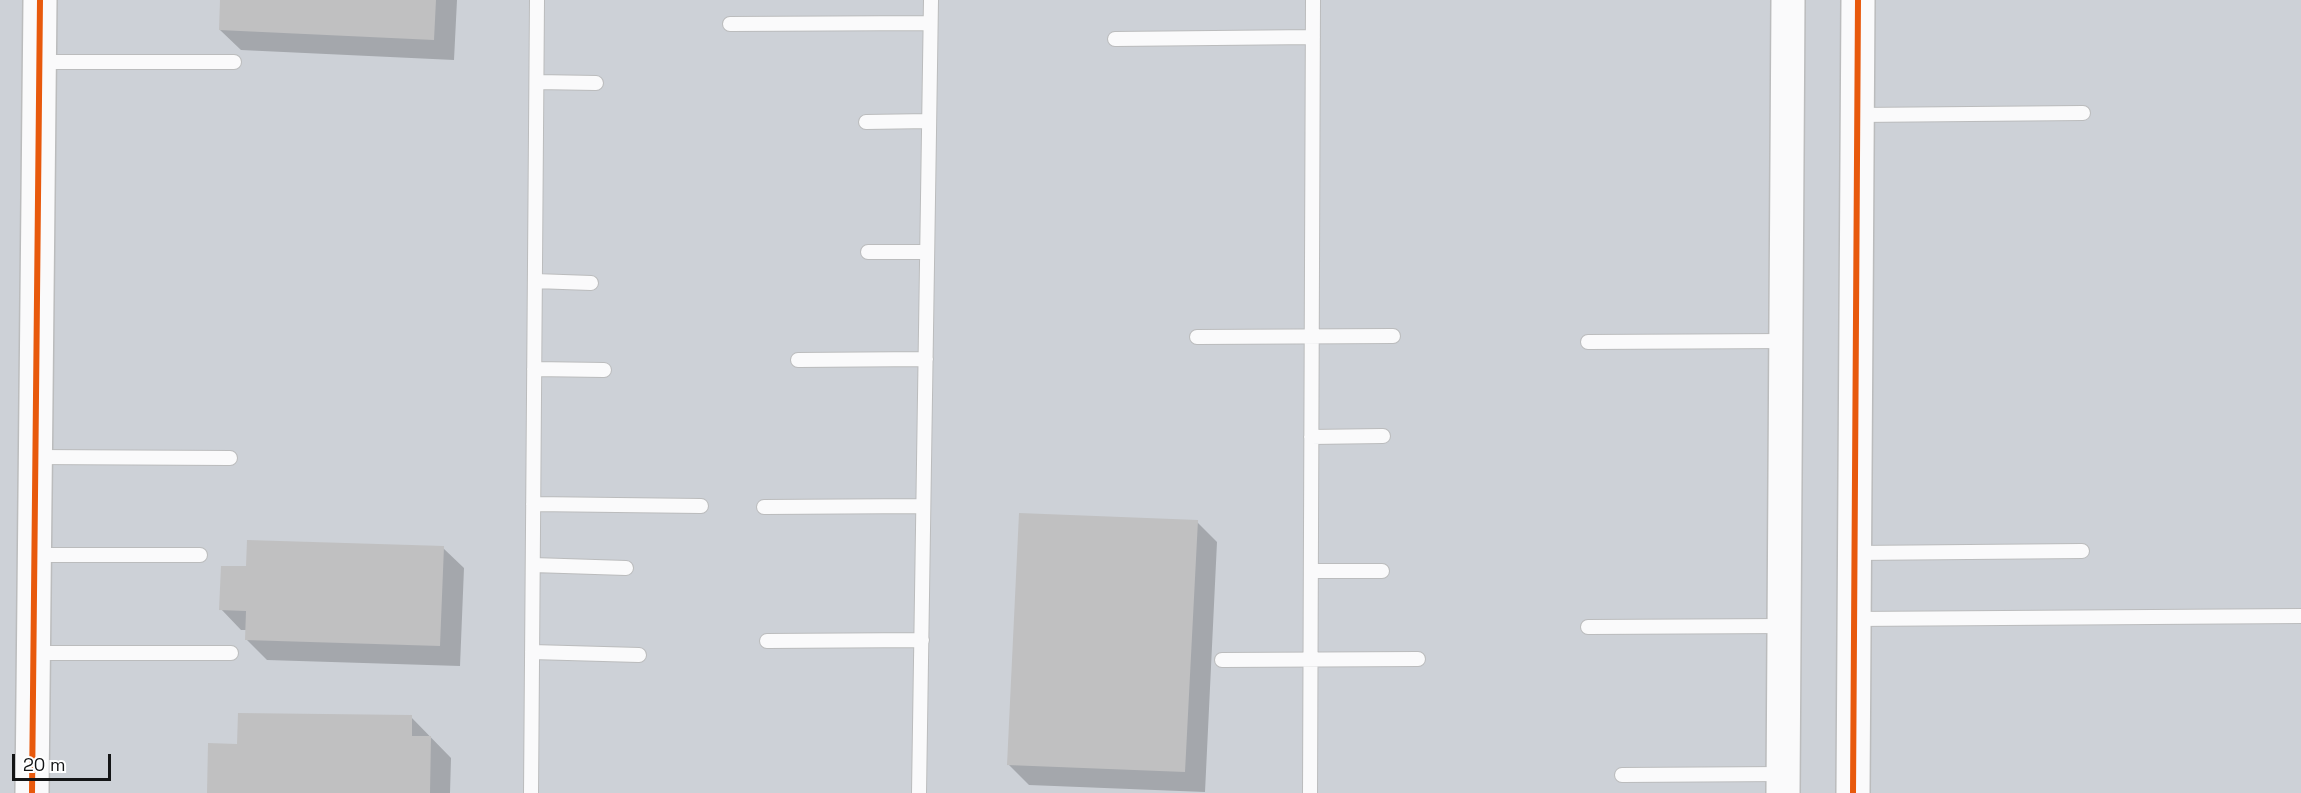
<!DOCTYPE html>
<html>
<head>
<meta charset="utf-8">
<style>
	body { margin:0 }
	#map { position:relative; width:2301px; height:793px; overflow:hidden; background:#e0e1e3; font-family:"Space Grotesk",sans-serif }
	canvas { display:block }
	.scale { position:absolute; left:12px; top:754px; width:99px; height:27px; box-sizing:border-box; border:3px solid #141516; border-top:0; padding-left:8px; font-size:18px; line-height:21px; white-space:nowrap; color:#141516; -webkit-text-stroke:4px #fff; paint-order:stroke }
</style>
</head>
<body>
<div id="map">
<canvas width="2301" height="793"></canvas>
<div class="scale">20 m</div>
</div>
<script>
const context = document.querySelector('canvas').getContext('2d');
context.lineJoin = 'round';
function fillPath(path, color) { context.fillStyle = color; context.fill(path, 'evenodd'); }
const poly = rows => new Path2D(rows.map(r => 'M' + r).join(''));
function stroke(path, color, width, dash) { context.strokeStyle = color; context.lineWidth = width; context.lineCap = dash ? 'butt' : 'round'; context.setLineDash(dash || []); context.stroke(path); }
fillPath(poly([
	[0,0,2301,0,2301,793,0,793]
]), '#cdd1d7');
fillPath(poly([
	[222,0,457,0,454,60,241,50,220,30],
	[1197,522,1217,542,1205,792,1029,785,1008,764],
	[443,548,464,568,460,666,267,660,247,640,247,630,241,630,221,609,248,568],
	[411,717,451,758,450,793,209,793,239,745]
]), '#0003');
fillPath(poly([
	[220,0,436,0,434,40,219,30],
	[1019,513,1198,520,1185,772,1007,765],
	[247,540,444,546,440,646,245,640,246,611,219,610,221,566,246,566],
	[238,713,412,715,412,736,431,736,430,793,207,793,208,743,237,744]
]), '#c0c0c1');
const lane = poly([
	[730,24,930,23],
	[1115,39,1313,37],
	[40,62,234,62],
	[537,82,596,83],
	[1858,115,2083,113],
	[866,122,929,121],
	[868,252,927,252],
	[535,281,591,283],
	[1197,337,1393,336],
	[1588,342,1786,341],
	[798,360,926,359],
	[534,369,604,370],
	[1311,437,1383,436],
	[36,457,230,458],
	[533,504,701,506],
	[764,507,923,506],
	[1855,553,2082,551],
	[35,555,200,555],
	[533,565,626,568],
	[1311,571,1382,571],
	[1854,619,2301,616],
	[1588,627,1784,626],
	[767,641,922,640],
	[532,652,639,655],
	[34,653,231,653],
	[1222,660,1418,659],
	[1622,775,1783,774],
	[531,793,537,0],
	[919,793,931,0],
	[1310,793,1313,0]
]);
const secondary = poly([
	[32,793,40,0],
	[1783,793,1788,0],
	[1853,793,1858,0]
]);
stroke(lane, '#bbbcbd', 16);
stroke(secondary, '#bbbcbd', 36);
stroke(lane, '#fafafb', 14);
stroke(secondary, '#fafafb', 33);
stroke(poly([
	[32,793,40,0],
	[1853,793,1858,0]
]), '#e8590c', 6);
</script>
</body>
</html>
